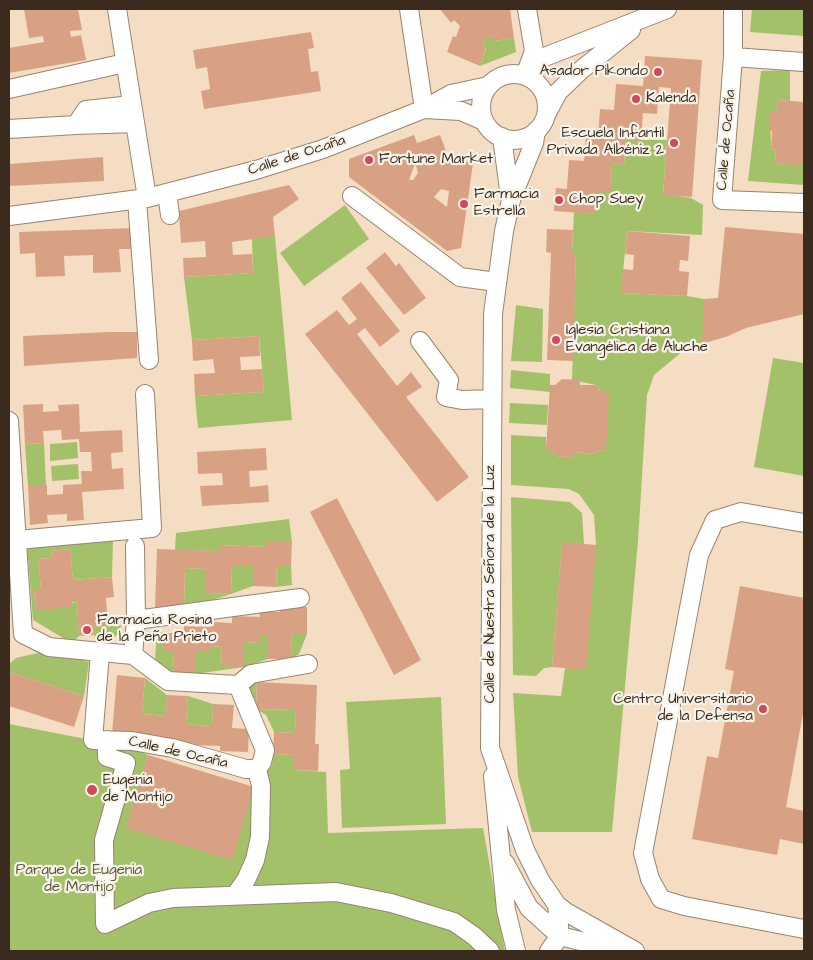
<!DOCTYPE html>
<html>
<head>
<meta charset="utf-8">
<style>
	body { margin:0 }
	#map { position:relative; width:813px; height:960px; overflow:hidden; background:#f4ddc2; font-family:"Architects Daughter",sans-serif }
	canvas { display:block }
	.frame { position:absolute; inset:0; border:10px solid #3b2a1e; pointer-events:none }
</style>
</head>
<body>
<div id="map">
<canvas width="813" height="960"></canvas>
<div class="frame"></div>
</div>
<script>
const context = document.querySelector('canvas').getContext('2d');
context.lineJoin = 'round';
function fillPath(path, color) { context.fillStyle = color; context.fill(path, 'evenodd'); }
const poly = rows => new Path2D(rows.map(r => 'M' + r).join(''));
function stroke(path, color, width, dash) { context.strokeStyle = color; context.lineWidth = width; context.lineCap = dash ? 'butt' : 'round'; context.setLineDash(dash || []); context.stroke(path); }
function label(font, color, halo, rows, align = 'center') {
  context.font = font + ' "Architects Daughter",sans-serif'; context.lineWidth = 4.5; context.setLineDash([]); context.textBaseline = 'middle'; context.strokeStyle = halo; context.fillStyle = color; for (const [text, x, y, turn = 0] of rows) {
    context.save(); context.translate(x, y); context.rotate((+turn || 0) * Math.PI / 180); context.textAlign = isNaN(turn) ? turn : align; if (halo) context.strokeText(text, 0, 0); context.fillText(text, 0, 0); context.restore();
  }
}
fillPath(poly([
	[752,9,804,9,804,36,750,32],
	[494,36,494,41,514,38,516,52,480,66,486,48,483,46,485,38],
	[790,70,790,101,778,100,777,111,770,111,771,149,776,150,775,163,801,164,801,161,804,161,804,185,748,181,761,71],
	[626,140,667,140,663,194,691,198,703,205,702,235,627,231,621,293,687,296,704,299,728,336,688,347,654,375,647,395,638,541,612,832,532,832,518,777,513,693,561,696,565,668,596,545,594,515,579,494,569,489,511,485,511,435,546,437,546,449,551,449,556,456,574,458,574,452,594,454,599,450,606,451,601,392,596,385,572,380,576,254,572,253,574,212,595,214,596,191,611,191,612,163,624,165],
	[345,205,369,239,304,286,280,253],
	[275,236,292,420,198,428,195,396,264,392,262,369,259,336,192,340,184,277,253,273,252,238],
	[516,305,543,309,542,362,511,361],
	[773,358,804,363,804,476,754,467],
	[511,370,550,374,550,392,510,388],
	[510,403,548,405,547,425,509,423],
	[77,442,78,458,50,461,50,444],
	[44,443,46,486,28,486,25,444],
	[78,464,79,479,52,481,51,466],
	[511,497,570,502,582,513,584,544,562,543,552,667,544,668,536,676,513,675],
	[289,519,292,542,266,547,220,545,219,551,175,550,176,533],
	[113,540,112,577,73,580,70,549,51,551,52,558,38,559,41,589,34,590,36,609,77,602,79,636,74,641,68,641,33,620,27,544],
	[277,565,291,565,292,585,276,587],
	[232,566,253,566,253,586,231,594,184,609,185,568,206,569,206,593,231,594],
	[121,625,119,633,108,643,96,646,93,627],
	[157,631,164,633,164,651,174,651,173,673,155,660],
	[292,634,307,634,299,654,291,659],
	[259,636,268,636,268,659,244,667,195,674,195,651,210,651,211,646,222,647,221,666,244,666,244,642,258,643],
	[38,653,65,654,89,662,84,696,9,672,9,664,16,658],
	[145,678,167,695,166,716,142,714],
	[257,679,256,709,296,710,295,733,274,732,266,715,256,709,247,687],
	[188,696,213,704,212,726,186,724],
	[441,697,446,824,342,828,340,770,350,769,346,702],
	[9,724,132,748,148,755,127,828,254,787,272,765,273,754,294,755,294,770,326,772,328,833,483,828,505,951,9,951]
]), '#a2c169');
fillPath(poly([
	[24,9,78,9,82,30,70,31,71,37,81,35,86,60,9,73,9,48,44,42,43,36,29,38],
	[440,9,510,9,514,38,494,41,494,36,485,38,483,46,486,47,480,66,447,52,453,36,456,37,460,26,454,20,451,23],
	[311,32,314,48,308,49,311,72,318,71,321,91,204,109,201,91,210,89,207,67,196,69,193,50],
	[645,56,702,60,692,197,663,195,671,88,659,87,657,114,643,113,641,141,626,140,624,165,612,163,611,191,596,191,595,214,554,211,556,188,567,189,569,160,584,161,586,136,598,137,600,109,614,110,616,84,643,86],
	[778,100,804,102,804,161,801,161,801,165,775,163,776,150,771,149,772,131,769,131,770,111,777,111],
	[414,135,417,143,440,135,449,159,473,163,461,248,447,251,349,177,349,159],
	[416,165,418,173,413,180,409,180,414,166],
	[441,189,449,191,447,207,434,197],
	[103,157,104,181,9,186,9,164],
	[289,185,299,199,273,217,275,236,232,242,233,255,252,254,253,273,184,277,183,258,206,257,205,241,181,243,179,211],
	[725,227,804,234,804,314,746,328,728,336,702,344,704,299,718,298],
	[134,228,136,249,119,249,121,272,93,273,93,255,64,256,65,276,36,277,35,253,20,254,19,232],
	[547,229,573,230,572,253,576,253,573,361,547,360,551,253,546,252],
	[627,231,690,236,688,261,680,260,679,271,689,272,687,296,621,293,623,269,633,270,634,255,625,254],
	[385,252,396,266,399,263,426,298,404,315,366,268],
	[361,282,400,331,380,347,365,328,357,334,397,386,411,372,422,387,406,397,469,477,437,502,305,334,337,310,349,325,357,319,341,298],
	[109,332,137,332,137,358,24,366,23,336],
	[259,336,260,356,240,357,241,370,262,369,264,392,195,396,194,374,215,373,213,359,193,361,192,340],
	[562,379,580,380,580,385,596,385,601,392,609,393,606,451,599,450,594,454,574,452,574,458,556,456,551,449,546,449,550,385,555,385],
	[43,404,43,412,59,411,58,405,79,404,80,432,122,430,123,452,111,453,112,469,123,468,124,489,82,492,84,520,67,521,67,514,47,515,48,523,30,525,28,486,47,485,47,495,63,494,63,485,82,484,81,471,92,471,91,452,80,452,79,439,62,440,61,430,43,431,44,443,25,444,23,405],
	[266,448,267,470,249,471,250,487,268,485,269,502,202,506,200,486,223,485,222,473,198,474,197,452],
	[337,498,421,660,394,675,310,512],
	[266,541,292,542,291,565,277,565,276,587,253,586,253,566,232,566,231,594,206,593,206,569,185,568,184,609,155,608,157,549,219,551,219,545,266,547],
	[562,542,596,545,586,670,552,667],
	[70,549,73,580,112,577,114,597,106,598,108,626,93,627,94,635,79,636,77,602,72,602,72,607,36,610,34,589,41,589,38,559,52,558,51,551],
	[740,586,804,598,804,708,786,807,804,811,804,844,780,839,777,855,692,839,707,756,718,758,734,671,725,669],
	[280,607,307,607,307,634,292,634,291,659,268,659,268,636,259,636,259,643,244,642,244,667,221,666,222,647,211,646,210,651,195,651,195,674,173,673,174,651,164,651,164,633,184,633,184,626,211,627,211,622,232,623,232,616,260,617,259,612,280,612],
	[9,672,84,696,74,727,9,706],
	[117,675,145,678,142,714,166,716,167,695,188,696,186,724,212,726,213,704,234,705,232,728,249,729,248,752,220,751,220,746,175,744,175,739,112,734],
	[257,682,317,685,315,744,319,744,318,771,294,770,294,755,273,754,274,732,295,733,296,710,256,709],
	[148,755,254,787,232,860,126,828]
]), '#d9a184');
const minor = poly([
	[117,9,147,198],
	[409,9,424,109],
	[527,9,534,51,527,70],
	[733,9,733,57,722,200,804,203],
	[733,57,804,62],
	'481 107a33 33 0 1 1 66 0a33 33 0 1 1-66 0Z',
	[526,75,542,58,667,9],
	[9,89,125,63],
	[424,109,461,111,484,121],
	[547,113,558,92,581,70,631,30],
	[76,125,135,123],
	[9,129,76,125,86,110,132,105],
	[536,131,534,143,511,200,504,231,493,314,490,748,525,850,540,880,557,905,560,936,549,951],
	[502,137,510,197],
	[167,193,170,215],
	[352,196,460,277,496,282],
	[137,200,149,360],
	[9,216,147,198,256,170,323,149,424,109,451,94,488,86],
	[420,341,449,380,446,397,462,400,492,399],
	[9,421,23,634,49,647,133,655,168,681,238,685,265,750,262,762,257,769,246,769,172,748,132,741,93,740,100,653],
	[804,523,741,512,715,520,699,555,643,853,650,879,661,899,684,906,804,929],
	[17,540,152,528,145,394],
	[136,620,300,598],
	[133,655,136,620,135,546],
	[238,685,251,674,308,664],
	[107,740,107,757,126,763,104,840,105,924,149,903,173,898,336,892,391,903,454,922,474,936,490,951],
	[493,776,506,910,516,951],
	[505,863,529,908,560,936,621,951],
	[236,894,246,880,255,860,260,837,261,786,257,769],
	[557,905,566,912,635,951]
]);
stroke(minor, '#988470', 20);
stroke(minor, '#fff', 18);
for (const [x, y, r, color] of [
	[658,72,5,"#d1495b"],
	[636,99,5,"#d1495b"],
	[674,143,5,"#d1495b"],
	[369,160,5,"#d1495b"],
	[559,200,5,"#d1495b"],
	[464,204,5,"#d1495b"],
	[556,340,5,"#d1495b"],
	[87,630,5,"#d1495b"],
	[763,709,5,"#d1495b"],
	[92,790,6,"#d1495b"]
]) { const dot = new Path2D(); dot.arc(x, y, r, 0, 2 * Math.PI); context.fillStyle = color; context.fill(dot); stroke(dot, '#f7f3e8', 2); }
label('15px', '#3b2a1e', '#f7f3e8', [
	["Asador Pikondo",648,72,"right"],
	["Kalenda",646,99],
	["Escuela Infantil",664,134,"right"],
	["Privada Albéniz 2",664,151,"right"],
	["Fortune Market",379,160],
	["Farmacia",474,195],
	["Estrella",474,212],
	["Chop Suey",569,200],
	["Iglesia Cristiana",566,331],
	["Evangélica de Aluche",566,348],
	["Farmacia Rosina",97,621],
	["de la Peña Prieto",97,638],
	["Centro Universitario",753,700,"right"],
	["de la Defensa",753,717,"right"],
	["Eugenia",103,781],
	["de Montijo",103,798]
], 'left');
label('15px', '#3b2a1e', '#f7f3e8', [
	["Calle de Ocaña",727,140,-85],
	["Calle de Ocaña",297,156,-18],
	["Calle de Nuestra Señora de la Luz",491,584,-90],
	["Calle de Ocaña",178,753,13]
]);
label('15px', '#5a5734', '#f7f3e8', [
	["Parque de Eugenia",79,871],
	["de Montijo",79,888]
]);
</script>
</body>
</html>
